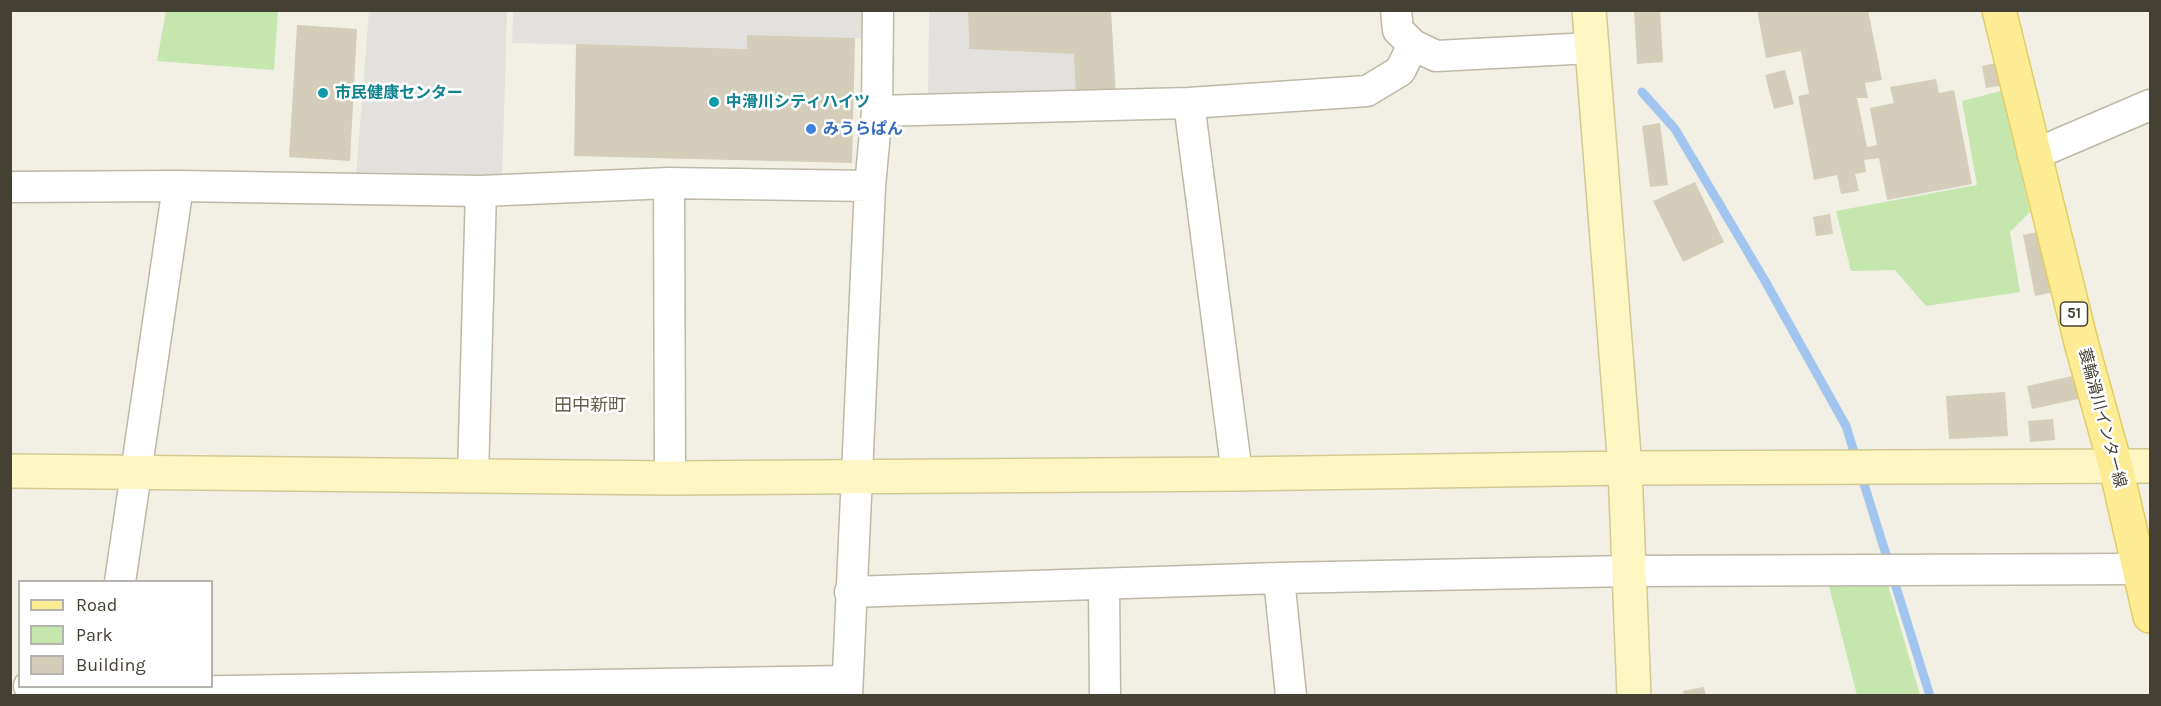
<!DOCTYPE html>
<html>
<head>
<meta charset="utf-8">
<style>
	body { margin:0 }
	#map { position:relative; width:2161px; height:706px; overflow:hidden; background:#f2f0e4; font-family:Karla,sans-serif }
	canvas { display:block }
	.frame { position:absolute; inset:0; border:12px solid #444034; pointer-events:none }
	.legend { position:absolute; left:18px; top:580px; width:195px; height:108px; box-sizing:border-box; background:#fff; border:2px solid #b4b3ae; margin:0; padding:8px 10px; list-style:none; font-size:18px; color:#444034 }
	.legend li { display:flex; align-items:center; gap:12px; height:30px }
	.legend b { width:30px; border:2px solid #b4b3ae }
</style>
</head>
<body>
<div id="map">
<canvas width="2161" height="706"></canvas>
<div class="frame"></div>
<ul class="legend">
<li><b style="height:8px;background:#fdec93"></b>Road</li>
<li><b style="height:16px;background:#c5e6ad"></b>Park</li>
<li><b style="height:16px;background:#d3cdba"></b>Building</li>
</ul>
</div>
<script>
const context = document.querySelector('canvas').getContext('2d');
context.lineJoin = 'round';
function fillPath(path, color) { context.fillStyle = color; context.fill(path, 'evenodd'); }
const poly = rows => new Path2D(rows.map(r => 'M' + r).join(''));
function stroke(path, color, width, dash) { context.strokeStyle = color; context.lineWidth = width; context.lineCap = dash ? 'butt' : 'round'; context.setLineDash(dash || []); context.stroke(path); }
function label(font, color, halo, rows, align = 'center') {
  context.font = font + ' Karla,"Noto Sans JP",sans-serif'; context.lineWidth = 5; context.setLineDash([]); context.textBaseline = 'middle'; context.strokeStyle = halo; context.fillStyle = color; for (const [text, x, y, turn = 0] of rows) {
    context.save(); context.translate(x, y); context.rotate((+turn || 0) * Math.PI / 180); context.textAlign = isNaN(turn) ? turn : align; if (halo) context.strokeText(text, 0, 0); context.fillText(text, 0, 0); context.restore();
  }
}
fillPath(poly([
	[166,11,278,11,274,70,157,61],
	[2001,91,2030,212,2010,232,2020,292,1926,306,1895,270,1851,271,1836,211,1977,185,1962,101],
	[1888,585,1920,695,1857,695,1829,586]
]), '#c5e6ad');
fillPath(poly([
	[369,11,507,12,502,184,356,175],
	[513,11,870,11,870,39,747,35,747,49,512,43],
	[929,11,968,11,969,49,1074,54,1076,98,928,102]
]), '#e3e1dd');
stroke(poly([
	[1642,92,1675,129,1765,281,1846,426,1930,696]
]), '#a1c5ef', 9);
fillPath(poly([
	[968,10,1111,10,1116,97,1076,98,1074,54,969,49],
	[1634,10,1660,10,1663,62,1637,64],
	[1757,10,1868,10,1882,80,1865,83,1868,98,1857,98,1867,147,1877,145,1870,108,1894,103,1890,87,1936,79,1939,93,1954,90,1972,184,1887,200,1879,158,1864,160,1866,172,1855,174,1859,191,1841,194,1837,175,1814,180,1798,96,1809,94,1801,51,1766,58],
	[297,25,357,29,350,161,289,157],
	[747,35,855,38,852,163,574,156,576,44,747,49],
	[1996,63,2000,86,1986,88,1982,66],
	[1785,70,1794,104,1774,109,1765,75],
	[1660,123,1668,185,1650,187,1642,126],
	[1695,182,1724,242,1683,262,1653,201],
	[1830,214,1833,234,1816,236,1813,217],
	[2043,231,2055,292,2035,296,2023,235],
	[2077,375,2083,398,2032,409,2027,386],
	[2005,392,2008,436,1949,439,1946,396],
	[2053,419,2055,440,2030,442,2028,421],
	[1704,687,1706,696,1684,696,1683,691]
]), '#d3cdba');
const street = poly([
	[1396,10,1398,30,1413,45,1436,56,1591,48],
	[1189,103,1237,474],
	[877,111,1189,103,1367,91,1400,71,1413,45],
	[2033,155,2150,105],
	[669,183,670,478],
	[10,187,178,186,481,191,669,183,870,186],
	[473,475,481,191],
	[1279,578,1291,696],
	[120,582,178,186],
	[1104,584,1105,696],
	[850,592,1279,578,1630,571,2139,569],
	[29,686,105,693,847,681],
	[847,696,870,186,877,111,878,10]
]);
const secondary = poly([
	[1589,10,1625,468,1634,696],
	[10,471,670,478,1237,474,1625,468,2150,466]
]);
const primary = poly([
	[1999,10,2082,346,2116,468,2150,616]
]);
stroke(street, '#bdb8a7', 33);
stroke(secondary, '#d2c995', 36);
stroke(primary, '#e1cc63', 36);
stroke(street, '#fff', 30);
stroke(secondary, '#fef7c3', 33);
stroke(primary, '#fdec93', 33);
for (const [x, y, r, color] of [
	[323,93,6,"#0f9aa8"],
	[714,102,6,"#0f9aa8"],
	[811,129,6,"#3f7fe0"]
]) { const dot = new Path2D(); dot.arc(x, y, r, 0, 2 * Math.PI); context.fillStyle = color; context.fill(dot); stroke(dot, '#fff', 2); }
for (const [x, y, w] of [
	[2074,314,27]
]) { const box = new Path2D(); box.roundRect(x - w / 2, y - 12, w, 24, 4.5); context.fillStyle = '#fff'; context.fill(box); stroke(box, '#444034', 1.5); }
label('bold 15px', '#444034', null, [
	["51",2074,314]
]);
label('bold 16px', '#0d838f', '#fff', [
	["市民健康センター",335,93],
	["中滑川シティハイツ",726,102]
], 'left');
label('bold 16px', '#366cbe', '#fff', [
	["みうらぱん",823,129]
], 'left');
label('16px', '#444034', '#fff', [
	["蓑輪滑川インター線",2102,418,75]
]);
label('18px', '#675f4c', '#fff', [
	["田中新町",590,406]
]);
</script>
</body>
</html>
